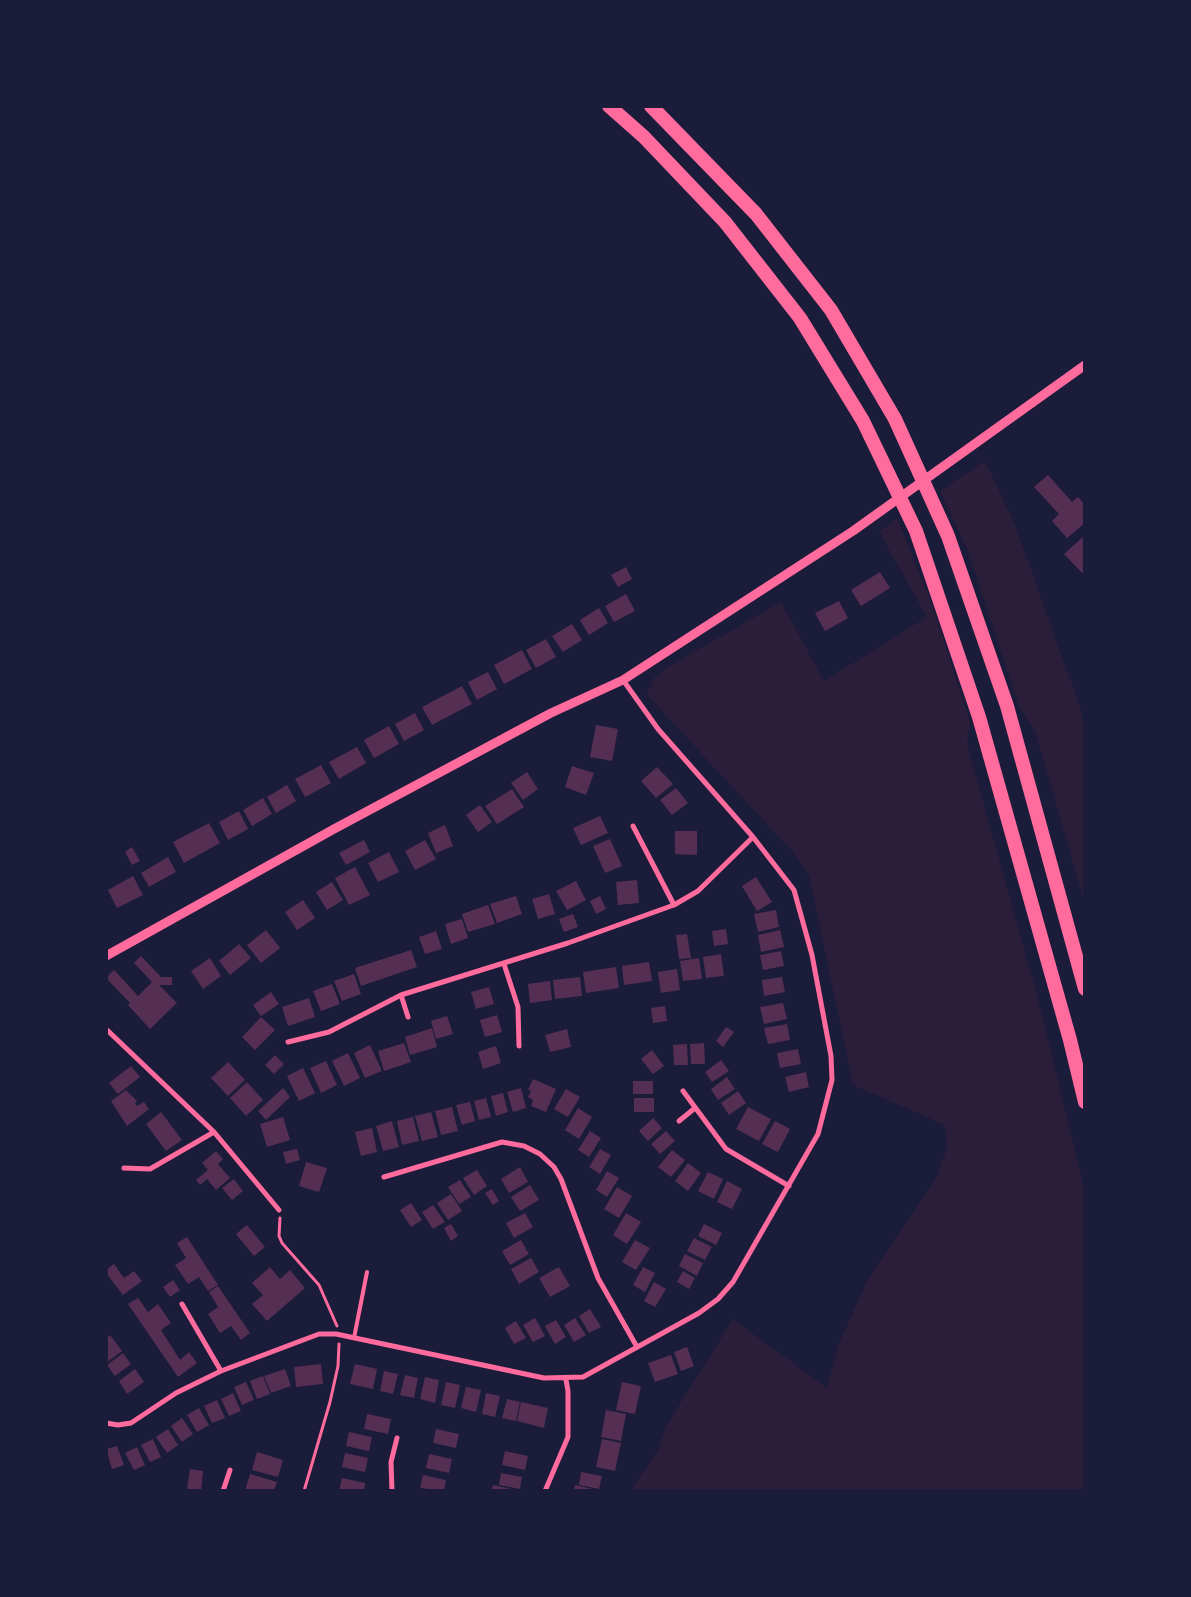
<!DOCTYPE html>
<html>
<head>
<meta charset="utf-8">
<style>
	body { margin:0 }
	#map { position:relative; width:1191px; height:1597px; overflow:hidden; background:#1b1b3a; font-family:"Sofia Sans Condensed",sans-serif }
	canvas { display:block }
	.frame { position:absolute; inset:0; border:108px solid #1b1b3a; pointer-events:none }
</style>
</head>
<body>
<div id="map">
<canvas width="1191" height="1597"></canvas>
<div class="frame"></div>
</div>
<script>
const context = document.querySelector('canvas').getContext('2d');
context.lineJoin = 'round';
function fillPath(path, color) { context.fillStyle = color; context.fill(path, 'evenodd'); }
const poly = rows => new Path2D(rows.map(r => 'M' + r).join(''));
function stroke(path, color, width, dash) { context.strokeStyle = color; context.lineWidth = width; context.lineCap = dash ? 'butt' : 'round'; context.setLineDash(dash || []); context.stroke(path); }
fillPath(poly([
	[985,461,1015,525,1081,710,1085,728,1085,904,1035,731,1020,709,968,551,940,491],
	[897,518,934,609,970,723,967,744,1036,991,1085,1191,1085,1491,630,1491,658,1450,666,1426,733,1319,827,1388,838,1346,866,1282,935,1180,947,1149,945,1125,853,1085,809,875,791,850,647,695,653,679,666,668,781,602,824,681,927,617,879,532]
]), '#2a1e3b');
fillPath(poly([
	[1048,475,1072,502,1078,497,1085,505,1085,523,1067,538,1052,521,1059,514,1034,487],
	[1085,535,1085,576,1064,554],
	[626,567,632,579,618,587,611,575],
	[880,572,890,588,861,606,851,590],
	[626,594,635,611,614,622,605,606],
	[839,601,848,618,825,631,815,613],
	[599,608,608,623,589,635,580,620],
	[572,624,582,640,563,652,552,636],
	[546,639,556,657,536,668,526,650],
	[522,650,532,669,504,684,494,665],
	[488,672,497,689,477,700,468,682],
	[462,686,472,704,432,725,422,707],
	[415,713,424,730,404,741,395,724],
	[596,725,618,729,612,761,590,757],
	[389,726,399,744,374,758,364,740],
	[357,747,366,763,339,779,329,762],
	[321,765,331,783,305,797,295,779],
	[572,766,594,773,586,795,565,787],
	[657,767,673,784,656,798,641,781],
	[527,772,538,789,523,800,511,783],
	[287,785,296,801,276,813,267,797],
	[676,788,688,803,672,815,660,800],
	[512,789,524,807,497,824,485,806],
	[263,798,272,814,252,826,243,810],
	[480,805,492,822,478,832,466,815],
	[239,811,248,829,228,840,219,822],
	[600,816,608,833,581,845,573,828],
	[209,823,220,843,184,863,173,842],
	[445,825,453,846,436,853,428,833],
	[675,831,697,831,697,855,675,854],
	[610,839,622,866,605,873,593,846],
	[364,840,370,852,346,865,339,853],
	[425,840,436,859,415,870,405,851],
	[132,847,140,861,132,865,125,852],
	[389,852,399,872,378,882,368,863],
	[168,857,176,872,149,887,141,873],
	[355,867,370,895,349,905,335,878],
	[133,876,143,895,117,908,108,890],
	[756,877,772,902,757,911,742,886],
	[637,880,639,903,618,905,616,882],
	[576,881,586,900,567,910,556,891],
	[332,882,343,900,327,910,316,892],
	[549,894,555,914,538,919,532,899],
	[516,896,522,914,497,923,490,904],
	[600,896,606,909,596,914,590,901],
	[303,900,315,918,297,930,285,912],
	[488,905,495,924,468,932,462,914],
	[776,910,779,927,758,932,754,914],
	[573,914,578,927,564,932,559,919],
	[462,919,468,938,451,944,445,924],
	[726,929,728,944,714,946,712,931],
	[266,930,280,948,261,963,247,945],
	[780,930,784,947,761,952,758,935],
	[436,931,442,949,425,954,419,937],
	[687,934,691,958,679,959,676,935],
	[239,944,251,958,230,975,219,961],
	[411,950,417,967,361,986,355,968],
	[781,951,784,966,763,970,760,955],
	[721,954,724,976,706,978,703,957],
	[141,956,161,977,172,977,172,985,159,985,177,1003,150,1029,128,1005,130,1003,106,978,114,970,138,996,152,982,134,963],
	[210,958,221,976,203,989,191,971],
	[699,958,702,979,683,981,680,961],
	[649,962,652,981,624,985,622,966],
	[616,967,619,988,586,993,583,972],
	[677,969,680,990,661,993,658,972],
	[354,974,361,994,342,1001,334,981],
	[580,977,582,996,555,999,553,980],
	[782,977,785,992,764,996,762,980],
	[550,981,552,1000,530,1003,528,984],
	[332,984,340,1004,321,1011,313,991],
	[489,987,494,1004,476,1009,471,992],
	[271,992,279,1004,261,1016,253,1005],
	[309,998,315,1017,288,1026,282,1007],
	[783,1003,787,1019,764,1024,760,1007],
	[665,1006,667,1021,653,1023,651,1008],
	[497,1015,502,1032,485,1037,480,1020],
	[447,1016,453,1034,436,1039,431,1021],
	[261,1017,275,1030,255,1050,242,1037],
	[787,1024,790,1040,768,1044,764,1028],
	[726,1027,734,1032,723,1047,716,1041],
	[432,1028,437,1047,410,1055,405,1037],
	[567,1029,571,1047,550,1052,545,1035],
	[404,1043,411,1062,384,1071,378,1051],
	[704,1043,705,1064,691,1064,690,1044],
	[687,1044,688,1065,674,1065,673,1045],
	[370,1045,382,1071,365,1078,354,1053],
	[496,1046,501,1063,483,1069,478,1052],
	[798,1049,801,1064,780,1068,777,1053],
	[652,1050,664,1066,653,1074,641,1059],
	[348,1053,360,1078,344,1086,332,1061],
	[275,1055,284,1064,274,1074,265,1065],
	[721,1060,729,1071,712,1082,705,1072],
	[326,1061,337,1085,321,1093,310,1068],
	[228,1062,245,1080,228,1096,211,1078],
	[131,1066,140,1077,118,1094,109,1083],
	[303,1068,315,1093,299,1101,287,1076],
	[806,1072,809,1087,789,1092,785,1077],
	[727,1077,735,1089,718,1100,711,1089],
	[533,1079,556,1089,546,1112,531,1106,533,1100,528,1097,531,1091,528,1090],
	[633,1081,653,1081,653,1094,633,1094],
	[247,1082,263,1100,246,1116,230,1098],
	[283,1088,290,1097,266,1120,258,1111],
	[521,1088,526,1108,513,1112,507,1092],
	[566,1089,580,1097,568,1117,554,1109],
	[126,1090,137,1101,135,1103,137,1106,144,1102,149,1109,127,1126,111,1101],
	[738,1091,746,1103,729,1115,721,1103],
	[503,1093,508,1112,496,1116,491,1096],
	[486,1098,491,1117,479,1120,474,1101],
	[634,1098,654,1098,654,1112,634,1112],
	[470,1102,475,1121,462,1125,456,1105],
	[452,1107,458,1131,441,1135,435,1111],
	[748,1107,771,1119,759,1141,736,1129],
	[578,1108,592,1117,579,1139,565,1130],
	[161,1112,182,1140,166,1151,146,1124],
	[431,1112,438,1137,422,1141,415,1116],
	[283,1117,290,1140,267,1147,260,1124],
	[413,1117,419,1141,402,1145,397,1121],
	[653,1118,662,1128,648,1141,639,1131],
	[392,1121,399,1147,383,1151,376,1126],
	[775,1121,790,1129,778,1152,762,1144],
	[372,1128,377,1152,361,1156,355,1132],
	[590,1131,601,1138,589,1157,578,1150],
	[666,1131,675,1141,660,1154,651,1144],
	[297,1149,300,1160,286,1164,283,1152],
	[600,1149,611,1155,600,1174,589,1167],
	[672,1150,685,1160,671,1177,658,1167],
	[216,1151,223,1159,218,1164,230,1178,216,1190,207,1179,200,1185,196,1180,208,1170,202,1163],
	[306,1162,327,1168,319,1192,299,1186],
	[688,1163,701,1173,688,1191,675,1181],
	[520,1167,528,1182,509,1193,501,1179],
	[477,1170,487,1186,474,1195,463,1178],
	[607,1171,619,1178,607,1197,596,1190],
	[708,1172,723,1179,714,1199,698,1191],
	[234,1179,243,1191,232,1200,222,1188],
	[460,1180,471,1197,459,1204,448,1187],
	[727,1181,742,1189,732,1209,717,1202],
	[530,1185,539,1200,520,1211,511,1197],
	[617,1187,632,1196,619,1218,604,1209],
	[492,1189,499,1201,493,1205,485,1193],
	[451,1194,462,1211,448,1220,437,1203],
	[411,1203,422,1220,411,1227,400,1210],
	[433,1205,445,1222,433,1229,422,1212],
	[525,1213,533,1227,514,1238,506,1223],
	[626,1213,641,1222,627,1244,613,1235],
	[451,1224,458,1236,451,1241,444,1228],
	[704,1224,722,1233,716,1245,698,1236],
	[247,1225,265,1247,254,1256,236,1234],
	[187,1237,218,1285,208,1291,199,1277,188,1284,175,1265,186,1258,177,1243],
	[694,1238,712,1247,705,1260,687,1251],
	[521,1240,529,1254,510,1265,502,1251],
	[635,1240,650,1248,636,1270,622,1262],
	[685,1254,703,1263,697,1276,679,1266],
	[531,1258,539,1272,519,1284,511,1269],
	[114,1264,124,1278,134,1271,142,1281,123,1295,106,1273,106,1270],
	[270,1267,280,1279,290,1270,305,1288,267,1321,252,1304,263,1295,252,1283],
	[559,1267,570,1286,550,1297,539,1278],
	[643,1267,655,1273,645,1292,633,1285],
	[683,1271,695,1278,689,1289,677,1282],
	[173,1280,180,1290,170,1297,163,1287],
	[654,1282,666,1289,655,1307,644,1301],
	[218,1286,250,1333,241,1340,231,1326,220,1333,208,1314,218,1307,209,1292],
	[138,1298,148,1312,158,1304,171,1323,161,1330,180,1360,189,1352,197,1363,178,1377,128,1304],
	[590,1309,601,1327,589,1333,579,1316],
	[535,1318,545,1336,533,1342,523,1325],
	[575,1318,586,1335,574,1342,564,1325],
	[556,1320,566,1337,555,1344,545,1326],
	[516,1321,526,1338,514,1344,505,1328],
	[110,1335,122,1351,106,1363,106,1338],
	[687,1347,694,1366,681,1371,674,1352],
	[123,1353,131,1364,115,1376,107,1365],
	[671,1355,678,1374,655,1382,648,1363],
	[321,1364,323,1384,296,1387,294,1367],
	[355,1364,377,1369,373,1389,350,1384],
	[135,1369,144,1382,127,1394,119,1381],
	[285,1369,291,1386,271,1393,264,1376],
	[384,1371,398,1374,393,1394,380,1391],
	[405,1375,418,1378,414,1398,400,1395],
	[263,1376,270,1394,257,1399,250,1381],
	[425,1377,439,1380,435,1403,420,1399],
	[246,1382,254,1400,242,1405,234,1387],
	[446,1382,460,1385,455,1408,441,1405],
	[622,1382,641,1386,635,1414,616,1410],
	[466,1387,481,1390,476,1412,461,1408],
	[233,1393,241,1411,229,1416,221,1399],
	[486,1393,500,1396,495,1417,482,1414],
	[507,1399,520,1402,516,1421,502,1418],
	[217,1400,225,1418,212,1423,204,1406],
	[521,1402,548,1408,544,1428,517,1421],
	[199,1408,209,1425,197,1432,187,1415],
	[606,1410,626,1414,621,1441,601,1437],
	[367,1414,391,1419,388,1434,364,1429],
	[182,1418,193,1434,182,1442,171,1426],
	[168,1429,178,1445,167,1453,156,1437],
	[436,1429,459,1434,456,1448,433,1443],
	[349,1432,372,1437,369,1451,346,1446],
	[153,1439,161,1457,150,1462,141,1445],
	[602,1439,621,1443,615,1471,596,1467],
	[117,1446,124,1465,112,1469,106,1449],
	[137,1447,145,1465,134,1470,125,1453],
	[505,1451,528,1456,525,1470,502,1465],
	[257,1452,283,1460,278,1477,252,1470],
	[345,1453,368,1458,365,1472,342,1467],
	[429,1454,452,1459,449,1473,426,1468],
	[190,1469,203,1471,201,1491,187,1490],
	[581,1472,602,1476,599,1489,579,1485],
	[501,1473,522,1477,520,1489,499,1485],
	[250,1474,277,1482,274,1491,245,1491],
	[423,1475,446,1480,444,1491,420,1488],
	[342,1478,365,1483,364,1491,339,1491],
	[493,1485,516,1490,516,1491,492,1491],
	[575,1485,597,1490,597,1491,574,1491]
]), '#542f53');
stroke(poly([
	[280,1218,279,1236,282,1243,319,1285,337,1326],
	[304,1491,330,1402,338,1366,339,1344]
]), '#ff6b9d', 3);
stroke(poly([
	[354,1338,367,1272]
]), '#ff6b9d', 4);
stroke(poly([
	[633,826,674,905],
	[504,964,518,1007,519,1046],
	[401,995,408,1017],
	[106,1029,214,1132,279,1210],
	[288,1042,329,1032,401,995,568,943,674,905,698,891,753,837],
	[683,1091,726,1149,789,1186],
	[679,1121,695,1108],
	[124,1168,150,1169,214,1132],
	[384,1177,502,1142,524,1146,540,1154,554,1167,561,1179,598,1278,637,1347],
	[182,1304,221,1371],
	[106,1423,118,1425,131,1423,176,1393,221,1371,319,1334,336,1334,544,1378,583,1377,699,1313,718,1299,733,1282,818,1134,832,1080,831,1056,812,955,794,890,753,837,658,729,623,680],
	[223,1491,230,1470],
	[392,1491,391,1462,397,1438],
	[545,1491,568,1437,568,1391,566,1380]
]), '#ff6b9d', 5);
stroke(poly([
	[106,956,334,829,551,713,623,680,853,531,1085,365]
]), '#ff6b9d', 9);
stroke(poly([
	[609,106,644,137,725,222,800,318,863,421,916,531,979,717,1070,1040,1085,1102],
	[651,106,756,214,831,310,895,419,948,536,1007,706,1085,989]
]), '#ff6b9d', 14);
</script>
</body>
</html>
